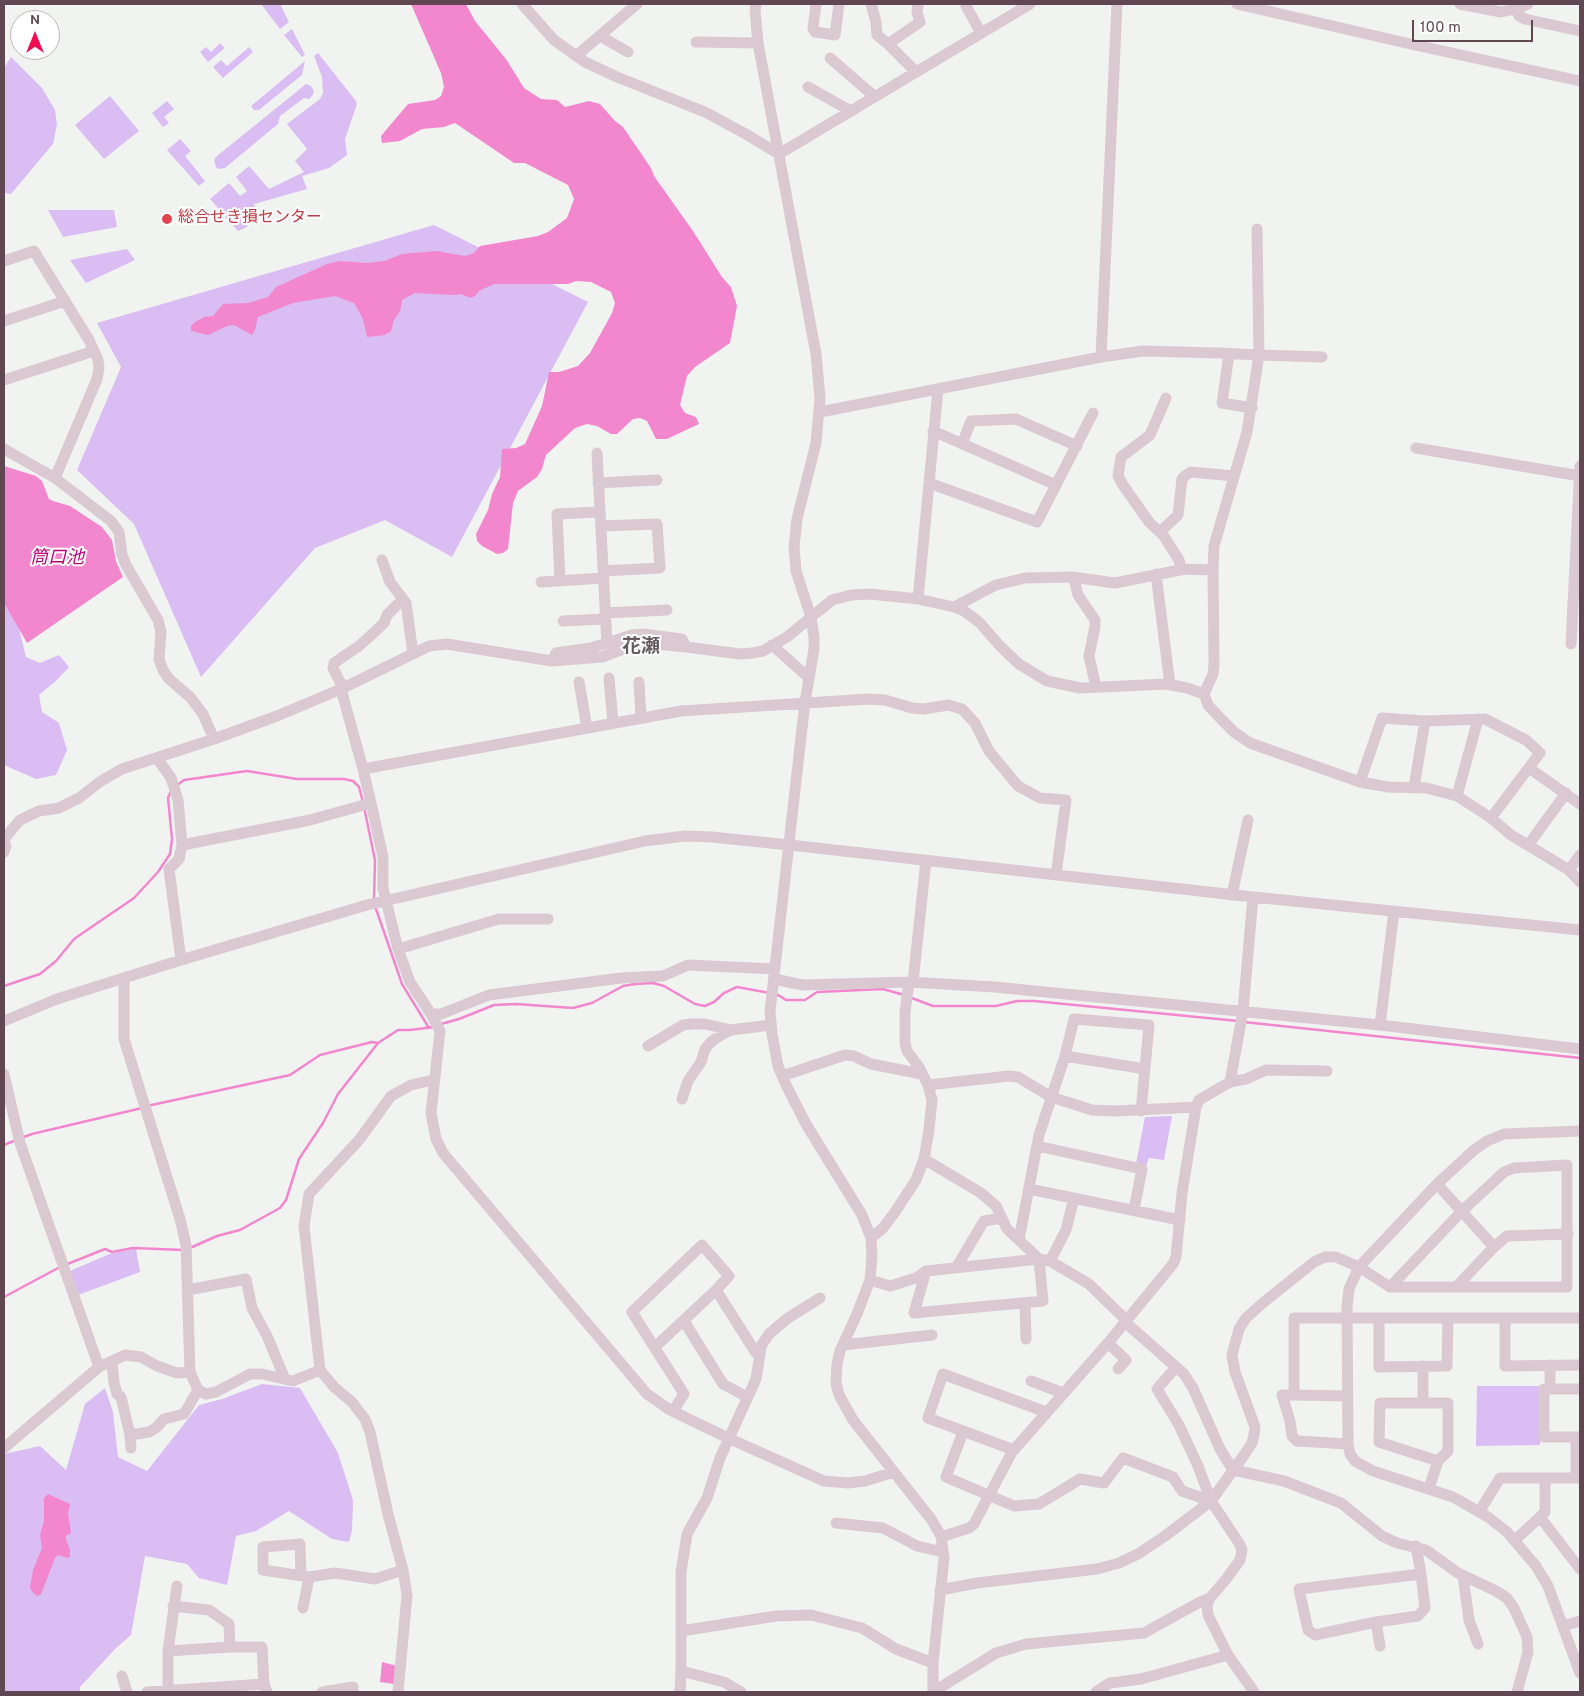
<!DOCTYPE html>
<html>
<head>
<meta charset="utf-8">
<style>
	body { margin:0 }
	#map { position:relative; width:1584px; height:1696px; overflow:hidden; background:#f1f3f1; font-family:Overpass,sans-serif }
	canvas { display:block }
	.frame { position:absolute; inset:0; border:5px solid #604751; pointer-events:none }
	.north { position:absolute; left:10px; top:10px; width:50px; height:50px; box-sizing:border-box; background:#fff; border:1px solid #bfb5b9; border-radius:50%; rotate:0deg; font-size:14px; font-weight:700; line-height:20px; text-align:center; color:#604751 }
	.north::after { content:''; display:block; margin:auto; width:18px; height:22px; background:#f10c51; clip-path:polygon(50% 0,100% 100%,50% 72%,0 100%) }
	.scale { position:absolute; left:1412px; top:20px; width:121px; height:22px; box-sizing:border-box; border:2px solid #604751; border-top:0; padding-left:6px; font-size:15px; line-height:18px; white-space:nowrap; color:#604751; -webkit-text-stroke:4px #fff; paint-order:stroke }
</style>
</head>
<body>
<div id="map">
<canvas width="1584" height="1696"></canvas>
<div class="frame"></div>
<div class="north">N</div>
<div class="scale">100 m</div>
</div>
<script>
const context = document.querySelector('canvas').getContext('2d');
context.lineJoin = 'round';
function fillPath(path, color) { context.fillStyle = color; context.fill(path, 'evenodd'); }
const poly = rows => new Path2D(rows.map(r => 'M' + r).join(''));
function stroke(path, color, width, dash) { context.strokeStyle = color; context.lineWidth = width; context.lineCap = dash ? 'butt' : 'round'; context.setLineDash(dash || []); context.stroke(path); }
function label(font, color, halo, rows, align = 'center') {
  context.font = font + ' Overpass,"Noto Sans JP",sans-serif'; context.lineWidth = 4; context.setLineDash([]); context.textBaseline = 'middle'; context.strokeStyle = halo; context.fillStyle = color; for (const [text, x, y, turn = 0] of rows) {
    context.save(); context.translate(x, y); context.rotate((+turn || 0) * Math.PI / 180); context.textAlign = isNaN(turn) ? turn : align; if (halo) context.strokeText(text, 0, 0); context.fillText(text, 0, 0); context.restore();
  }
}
fillPath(poly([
	[261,4,280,4,289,22,280,29],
	[292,29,305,55,302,57,284,35],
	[220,43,225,48,208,62,200,52,206,47,211,52],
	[249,47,253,52,223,78,213,67,221,60,227,66],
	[318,53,356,101,357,104,345,139,347,155,329,168,302,176,307,189,254,204,257,211,252,213,249,216,247,227,238,231,210,199,229,183,240,196,247,191,236,177,249,166,269,189,304,172,295,161,307,149,287,124,320,99,323,93,322,77,314,56],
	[11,57,42,88,55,110,57,124,53,144,11,194,4,193,4,68],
	[305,61,302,75,259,110,254,110,251,106],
	[306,84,311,86,314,91,312,96,309,99,304,98,280,116,278,124,225,168,219,169,216,167,214,160,217,156],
	[110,96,139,131,104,159,75,125],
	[167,101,174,109,164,117,169,123,163,127,152,113],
	[180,139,191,151,185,156,205,181,199,186,167,150],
	[48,210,114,210,117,227,63,237],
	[434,225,588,302,452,557,385,520,315,548,201,677,134,524,77,470,121,367,97,323],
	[127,249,135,260,86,283,70,260],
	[4,603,18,624,26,657,40,663,59,655,69,667,56,681,39,695,42,712,59,723,67,750,56,775,36,779,4,765],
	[1172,1116,1164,1160,1149,1158,1146,1166,1136,1164,1145,1117],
	[136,1249,140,1272,78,1295,70,1272,72,1270,112,1253],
	[262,1384,300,1388,338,1453,353,1500,352,1530,349,1542,332,1539,289,1511,256,1531,236,1536,227,1585,199,1578,187,1564,145,1556,131,1635,115,1649,80,1687,80,1692,4,1692,4,1454,40,1446,66,1470,85,1404,105,1388,113,1412,118,1457,147,1471,199,1405,222,1399],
	[1477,1386,1540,1386,1540,1445,1476,1446]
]), '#d9bdf3');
fillPath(poly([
	[411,4,466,4,475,21,506,59,524,88,541,99,557,100,565,107,589,101,600,104,615,121,623,127,651,168,654,176,693,231,722,277,731,287,737,306,730,343,695,367,687,376,680,405,685,413,696,417,699,424,667,439,656,439,647,421,640,418,633,419,617,434,611,434,597,426,587,424,575,428,546,455,542,469,537,477,518,491,513,503,508,549,503,553,497,554,482,546,477,541,476,534,488,510,492,494,500,477,502,449,516,448,525,444,542,406,549,372,559,372,578,366,590,353,612,313,615,303,611,292,591,282,576,281,568,284,494,284,479,291,475,296,470,298,461,294,452,295,415,293,402,300,400,311,394,320,391,331,385,335,367,337,363,319,354,303,335,296,293,303,258,317,255,330,252,335,234,325,227,326,208,335,191,331,191,326,195,322,204,317,213,316,223,304,248,303,268,297,276,287,327,264,340,261,367,263,384,261,402,254,436,251,465,256,474,253,480,246,538,236,548,232,567,218,574,199,568,185,525,163,514,163,455,123,444,127,422,129,400,141,382,143,381,136,408,104,435,100,441,96,444,87,441,73],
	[4,466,36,476,42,481,49,499,53,501,70,506,102,527,112,540,116,561,123,577,27,643,4,603],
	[48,1494,70,1504,68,1513,71,1533,66,1536,66,1540,70,1549,70,1557,67,1558,58,1555,55,1558,41,1594,38,1596,34,1594,30,1588,33,1570,42,1548,40,1535,44,1521,44,1498],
	[382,1662,397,1666,394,1684,380,1682]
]), '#f387ce');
stroke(poly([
	[176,786,184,780,247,771,297,779,344,779,353,781,359,787,363,802],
	[364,807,375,860,374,900],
	[375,906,402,984,429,1028],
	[4,986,40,974,56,961,74,939,134,898,158,872,170,854,172,839,168,798,171,791],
	[775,994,780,996,786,1000,805,1000,817,992,883,989,904,995],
	[909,997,933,1006,996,1006,1017,1001,1034,1001,1238,1021],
	[1244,1022,1580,1058],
	[441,1024,459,1019,494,1005,516,1004,573,1008,592,1003,623,986,635,984,653,983,664,986,695,1004,705,1006,714,1002,724,993,737,987,770,993],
	[147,1106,290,1075,320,1055,372,1042,378,1043],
	[21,1138,32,1134,142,1108],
	[4,1145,16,1140],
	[190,1248,217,1236,240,1230,280,1208,286,1200,299,1159,323,1123,338,1094,378,1043,398,1030,410,1030,434,1027],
	[65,1265,105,1249,112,1252,133,1248,183,1250],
	[4,1297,60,1267]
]), '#f387ce', 2.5);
stroke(poly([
	[522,4,554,40,585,62,617,77,705,112,744,133,779,154],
	[756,4,755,10,758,43,816,354,820,398,816,443,797,519,794,547,796,571,811,617,814,637,814,649,805,702,770,1011,772,1034,778,1066,787,1087,806,1124,862,1215,871,1238,872,1256,870,1280,857,1314,840,1351,837,1364,836,1383,839,1395,853,1420,931,1519,941,1536,944,1558,933,1663,933,1692],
	[816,4,813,28,815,32,835,35,839,4],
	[871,4,876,22,877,35,888,44],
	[966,4,966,6,981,33],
	[1237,4,1406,43,1580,81],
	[1460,4,1501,12,1519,8,1528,4],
	[1516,9,1519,16,1525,19,1580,31],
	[600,36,628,52],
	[696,42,758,43],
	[576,56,637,4],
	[830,58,875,97],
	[916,72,888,44,920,22,917,13,918,4],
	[808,87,851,111],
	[779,154,1030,4],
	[1257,229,1259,355,1322,357],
	[4,261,34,251,89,340,98,360,99,368,97,379,55,478],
	[4,321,65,301],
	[1229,354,1222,403,1252,408],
	[1101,357,1143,351,1219,353,1259,355,1247,432,1214,546,1213,570,1214,664,1213,674,1204,694,1208,705,1221,719,1234,732,1250,743,1360,782,1388,787,1426,788,1457,796,1491,818,1511,835,1569,870,1580,882],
	[4,380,94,351],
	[1166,398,1150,435,1121,457,1118,476,1123,485,1149,522,1163,535,1179,560,1181,569],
	[820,412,1101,357,1117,4],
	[933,431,1056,485],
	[962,444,971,421,1016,419,1077,446],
	[1416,448,1580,476],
	[4,449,55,478,111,521,119,532,122,555,126,565,158,620,161,632,159,659,163,670,168,678,190,697,203,714,214,739],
	[597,453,607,644],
	[598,483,657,480],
	[929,483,1037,522,1093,413],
	[601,526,657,524,660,568,603,571],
	[1160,532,1178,515,1182,479,1186,475,1191,472,1234,476],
	[382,560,390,582,406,603],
	[1156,574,1170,685],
	[1074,578,1078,595,1095,620,1095,626,1089,656,1096,687],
	[560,581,557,514,599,512],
	[541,582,603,578],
	[918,599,938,389],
	[954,607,996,585,1025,578,1072,577,1115,583,1185,569,1213,570],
	[605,613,667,610],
	[563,621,605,619],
	[1571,644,1580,466],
	[772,645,809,678],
	[552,661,602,657,637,644,655,644,686,647],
	[609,678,613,723],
	[579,682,587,728],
	[639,682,641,718],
	[343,688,333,668,334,663,359,646,368,638,384,623,387,615,398,604,406,603,413,654],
	[341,689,363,769,371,803,383,857,383,888,398,949,410,982,431,1014,440,1031,431,1113,436,1139,443,1153,647,1394,670,1410,728,1438,824,1481,848,1483,865,1481,894,1472],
	[157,758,171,778,178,800,182,845,179,859,169,869,181,960],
	[1529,768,1580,804],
	[363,769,681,711,869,699,885,700,912,708,924,709,948,705,962,709,975,723,989,751,1018,786,1040,798,1066,800,1056,875],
	[1360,782,1382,718,1425,721,1485,719,1526,740,1540,753,1491,818],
	[1414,787,1425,721],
	[1457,796,1478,719],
	[4,839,20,820,39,811,59,808,79,798,101,781,122,769,214,739,277,716,341,689,429,646,447,644,552,661,556,653,591,648,632,635,643,634,682,639,686,647,740,654,752,653,763,651,787,637,832,600,851,595,870,594,918,599,954,607,964,611,979,622,1000,646,1019,664,1047,681,1080,688,1167,684,1187,688,1204,694],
	[4,842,6,846,4,852],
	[1529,844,1566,793],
	[182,845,310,820,371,803],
	[1569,870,1580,855],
	[1232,895,1248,820],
	[398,949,499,919,548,919],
	[124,978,124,1039,180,1219,186,1245,190,1372,198,1390,206,1394,216,1392,250,1374,262,1374,293,1381,320,1370],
	[774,979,803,985,909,982,995,987,1380,1025,1580,1049],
	[913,982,926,860],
	[431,1014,441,1014,489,995,621,978,663,976,688,965,775,969],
	[4,1021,57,999,181,960,367,905,645,841,685,836,712,837,790,845,1253,897,1580,930],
	[1380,1025,1394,911],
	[648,1046,683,1025,691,1024,705,1024,731,1030],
	[1065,1056,1145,1069],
	[4,1074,20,1143,99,1367],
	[782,1076,845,1055,854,1056,871,1064,922,1074],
	[1230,1082,1246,1079,1266,1070,1327,1071],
	[928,1085,1009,1076,1018,1077,1051,1097,1092,1110,1116,1111,1196,1107],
	[682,1099,688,1081,701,1062,705,1049,711,1042,721,1035,731,1030,771,1025],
	[1580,1131,1504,1134,1487,1141,1474,1150,1437,1184,1359,1267,1349,1289,1347,1307,1348,1444,1350,1454,1355,1461,1373,1471,1453,1497,1488,1517,1507,1532,1536,1566,1548,1586,1580,1673],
	[1037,1146,1142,1169,1134,1210],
	[924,1159,981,1193,996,1206,1007,1229,1019,1240],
	[1437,1184,1494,1247,1456,1287],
	[1029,1189,1180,1220],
	[871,1238,883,1228,895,1212,916,1180,924,1159,929,1130,932,1100,928,1085,919,1067,907,1051,905,1043,905,1012,909,982],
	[1494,1247,1507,1236,1568,1234],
	[1050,1261,1066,1230,1074,1198],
	[956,1268,984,1221,1002,1218],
	[926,1271,914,1313,1043,1301,1039,1259,1050,1261,1089,1284,1123,1317,1125,1322,1184,1374,1193,1388,1220,1449,1233,1470,1284,1481,1341,1503,1382,1536,1397,1543,1426,1550,1458,1573,1496,1591,1507,1598,1514,1608,1527,1637,1528,1652,1517,1692],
	[870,1280,890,1286,916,1278,926,1271,1039,1259,1019,1240,1039,1135,1065,1056,1074,1019,1149,1025,1141,1111],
	[188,1290,246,1279,252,1308,267,1336,285,1379],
	[1025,1303,1026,1339],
	[1379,1318,1379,1367,1447,1366,1448,1318],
	[1505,1318,1505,1366,1580,1365],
	[684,1321,723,1384,747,1397],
	[1108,1343,1126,1360,1118,1369],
	[843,1345,932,1335],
	[655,1347,716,1290],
	[760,1354,761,1346,769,1334,788,1318,820,1298],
	[112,1362,114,1383,117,1394,121,1397,130,1435,131,1448],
	[1423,1366,1423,1403],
	[1176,1367,1157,1389,1179,1425,1198,1466,1211,1501,1239,1543,1242,1550,1240,1560,1227,1578,1210,1598,1207,1605,1208,1615,1228,1655,1254,1692],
	[1031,1381,1063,1393],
	[1550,1389,1550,1365],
	[1580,1389,1544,1389,1544,1437,1580,1437],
	[1294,1395,1347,1396],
	[673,1411,684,1394,632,1312,702,1245,729,1276,716,1290,756,1353,760,1354,756,1379,720,1458,707,1498,687,1534,681,1572,681,1671,680,1692],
	[963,1432,946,1477,1014,1506,1039,1504,1080,1479,1104,1483,1123,1458,1173,1477,1182,1491,1211,1501],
	[130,1435,149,1432,156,1428,164,1419,184,1414,198,1390],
	[1576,1437,1576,1478],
	[1348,1444,1297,1441,1292,1436,1290,1421,1282,1395,1294,1395,1294,1318,1580,1318],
	[4,1448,99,1367,125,1355,141,1357,157,1366,177,1373,190,1372],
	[1014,1450,928,1418,943,1374,1046,1412],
	[1429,1488,1438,1461,1448,1451,1448,1403,1380,1403,1379,1442,1438,1461],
	[1479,1512,1500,1478,1580,1478],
	[1540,1517,1545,1512,1545,1478],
	[836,1523,883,1528,917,1546,943,1552],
	[941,1537,969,1528,974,1524,1012,1452,1108,1343,1173,1264,1176,1257,1182,1193,1196,1107,1199,1100,1230,1082,1243,1011,1253,897],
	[1515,1540,1540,1517,1580,1569],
	[1416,1546,1421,1574,1425,1608,1418,1616,1376,1622,1315,1635,1308,1630,1299,1589,1421,1574],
	[301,1575,300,1544,263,1547,263,1570,309,1577,335,1573,375,1579,403,1570],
	[1463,1576,1469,1620,1478,1644],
	[940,1590,977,1583,1097,1569,1119,1563,1138,1554,1165,1536,1211,1501,1244,1455,1252,1443,1254,1435,1255,1427,1235,1372,1232,1355,1239,1329,1246,1318,1264,1302,1314,1262,1325,1257,1336,1257,1359,1267,1390,1287,1567,1287,1567,1165,1514,1168,1504,1172,1462,1211,1390,1287],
	[173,1606,209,1610,229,1624,230,1647],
	[303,1608,309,1577],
	[1376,1622,1380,1646],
	[1563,1626,1580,1621],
	[681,1631,776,1616,811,1615,862,1628,896,1649,933,1663],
	[168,1651,230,1647,262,1647,264,1684],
	[681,1671,724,1682,741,1692],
	[122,1676,127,1692],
	[168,1690,168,1651,177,1586],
	[147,1692,264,1684,267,1692],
	[322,1692,353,1687,353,1692],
	[398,1692,407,1595,403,1570,388,1514,370,1432,365,1419,352,1402,334,1387,320,1370,304,1226,309,1194,359,1140,391,1096,411,1085,433,1080],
	[933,1692,996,1653,1026,1644,1144,1633,1200,1602,1210,1598],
	[1096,1692,1110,1683,1141,1679,1228,1655]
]), '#dbc9d1', 11);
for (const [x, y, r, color] of [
	[167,219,6,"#e0444e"]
]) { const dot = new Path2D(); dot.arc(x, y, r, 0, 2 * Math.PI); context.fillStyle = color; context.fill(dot); stroke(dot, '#fff', 2); }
label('16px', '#be3a42', '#fff', [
	["総合せき損センター",178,219]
], 'left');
label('italic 18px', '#b80279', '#fff', [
	["筒口池",57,559]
]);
label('bold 19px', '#665c60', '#fff', [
	["花瀬",641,648]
]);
</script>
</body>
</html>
